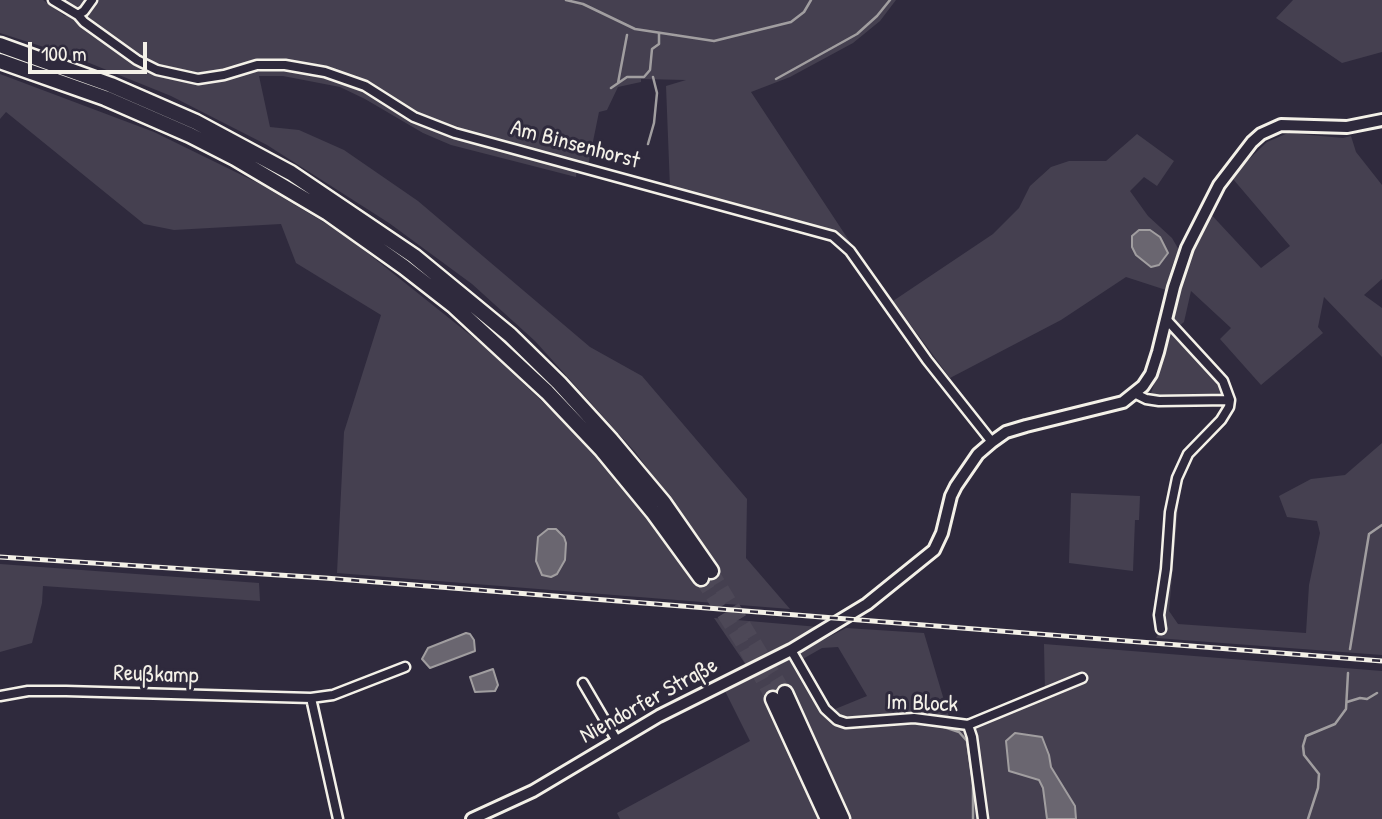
<!DOCTYPE html>
<html>
<head>
<meta charset="utf-8">
<style>
	body { margin:0 }
	#map { position:relative; width:1382px; height:819px; overflow:hidden; background:#2f2a3d; font-family:"Patrick Hand",sans-serif }
	canvas { display:block }
	.scale { position:absolute; left:28px; top:42px; width:119px; height:32px; box-sizing:border-box; border:4px solid #f4f1e8; border-top:0; padding-left:9px; font-size:21px; line-height:24px; white-space:nowrap; color:#f4f1e8; -webkit-text-stroke:5px #2f2a3d; paint-order:stroke }
</style>
</head>
<body>
<div id="map">
<canvas width="1382" height="819"></canvas>
<div class="scale">100 m</div>
</div>
<script>
const context = document.querySelector('canvas').getContext('2d');
context.lineJoin = 'round';
function fillPath(path, color) { context.fillStyle = color; context.fill(path, 'evenodd'); }
const poly = rows => new Path2D(rows.map(r => 'M' + r).join(''));
function stroke(path, color, width, dash) { context.strokeStyle = color; context.lineWidth = width; context.lineCap = dash ? 'butt' : 'round'; context.setLineDash(dash || []); context.stroke(path); }
function label(font, color, halo, rows, align = 'center') {
  context.font = font + ' "Patrick Hand",sans-serif'; context.lineWidth = 6; context.setLineDash([]); context.textBaseline = 'middle'; context.strokeStyle = halo; context.fillStyle = color; for (const [text, x, y, turn = 0] of rows) {
    context.save(); context.translate(x, y); context.rotate((+turn || 0) * Math.PI / 180); context.textAlign = isNaN(turn) ? turn : align; if (halo) context.strokeText(text, 0, 0); context.fillText(text, 0, 0); context.restore();
  }
}
fillPath(poly([
	[0,0,43,0,65,16,75,7,61,0,896,0,880,21,853,43,790,77,751,92,850,242,826,231,670,188,666,86,686,80,641,79,641,82,618,87,607,110,599,112,588,166,577,164,576,177,451,145,423,133,365,99,340,87,283,76,259,76,270,127,299,130,344,150,418,201,590,347,642,376,747,499,746,558,790,609,337,573,344,432,381,315,296,263,281,224,174,230,144,224,6,112,0,119,0,74,154,132,260,184,345,235,484,346,596,453,648,516,694,583,719,566,636,453,535,341,472,284,389,223,267,145,171,96,72,56,0,33],
	[1293,0,1382,0,1382,52,1342,63,1276,18],
	[1288,133,1343,138,1351,136,1356,152,1382,185,1382,279,1364,295,1382,308,1382,357,1324,297,1318,327,1323,333,1261,385,1220,339,1231,328,1191,291,1184,322,1172,332,1221,386,1222,393,1217,398,1150,396,1172,332,1169,316,1206,209,1261,268,1290,246,1233,179,1246,162,1267,142],
	[1137,134,1174,161,1157,186,1144,177,1130,191,1148,216,1172,238,1179,250,1172,266,1166,290,1126,277,1061,320,950,378,893,301,993,234,1019,208,1030,186,1051,167,1069,161,1106,161],
	[1382,443,1382,655,1156,638,1161,629,1172,512,1181,474,1169,611,1178,624,1306,633,1309,585,1320,533,1317,521,1287,517,1279,496,1311,479,1345,475],
	[1071,493,1140,496,1139,520,1135,520,1133,571,1069,563],
	[0,564,259,583,260,601,43,586,42,603,32,643,0,652],
	[714,618,819,627,746,665],
	[846,628,924,633,949,717,960,722,981,724,1045,694,1044,644,1382,671,1382,819,851,819,815,737,791,688,765,701,822,819,620,819,617,813,750,741,725,691],
	[838,647,867,696,823,714,794,664,822,648]
]), '#454050');
const water = poly([
	[1139,230,1150,230,1160,237,1168,253,1159,265,1151,267,1136,255,1132,247,1132,236,1139,230],
	[548,529,556,529,564,537,566,543,565,560,557,574,551,577,542,575,536,561,538,537,548,529],
	[466,633,470,634,474,640,475,651,430,668,422,659,428,648,466,633],
	[493,669,498,685,495,691,475,692,470,677,493,669],
	[1015,733,1042,737,1049,755,1051,767,1075,806,1076,819,1047,819,1043,788,1039,780,1009,771,1006,741,1015,733]
]);
fillPath(water, '#6a6670');
stroke(water, '#a19ea0', 2);
stroke(poly([
	[566,0,583,4,635,29,714,41,791,22,804,12,811,0],
	[776,79,857,34,877,16,890,0],
	[618,83,627,35],
	[611,88,627,77,644,77,650,70,652,49,659,44,659,33],
	[648,144,654,123,657,93,653,77],
	[1350,649,1369,534,1382,525],
	[1347,702,1360,698,1367,699,1377,693],
	[935,724,959,732,967,741,973,781,973,819],
	[1308,819,1318,788,1319,774,1304,755,1303,746,1306,736,1335,724,1346,709,1348,673]
]), '#a19ea0', 2.5);
stroke(poly([
	[711,571,785,693],
	[701,578,741,641,773,699]
]), '#4d4857', 14, [14, 7]);
const minor = poly([
	[53,0,78,15,84,22,137,60,157,70,198,79,224,75,257,65,285,65,325,72,365,86,414,117,455,133,833,236,850,251,927,360,992,442],
	[78,15,84,11,92,0],
	[1136,394,1146,399,1159,401,1230,400],
	[1161,629,1159,615,1166,569,1170,512,1177,478,1188,454,1221,420,1229,407,1230,400,1223,381,1166,319],
	[791,650,825,709,837,720,846,723,914,718,968,725,1082,678],
	[583,683,617,741],
	[0,696,28,691,66,691,311,698,338,819],
	[311,698,333,695,405,667],
	[968,725,972,737,983,819]
]);
const secondary = poly([
	[472,819,533,791,659,716,791,650,867,604,934,550,942,533,951,496,956,486,978,454,992,442,1006,432,1026,426,1123,402,1143,386,1151,374,1158,352,1174,287,1187,248,1219,185,1252,142,1261,134,1281,125,1347,127,1382,120]
]);
const motorway = poly([
	[0,45,111,85,196,122,291,173,414,256,510,335,559,383,611,440,663,502,711,571],
	[0,61,105,98,190,135,235,158,328,213,404,267,454,306,547,392,602,450,653,512,701,578],
	[785,693,842,819],
	[773,699,828,819]
]);
stroke(minor, '#f4f1e8', 13);
stroke(secondary, '#f4f1e8', 16);
stroke(motorway, '#f4f1e8', 19);
stroke(minor, '#2f2a3d', 8);
stroke(secondary, '#2f2a3d', 10);
stroke(motorway, '#2f2a3d', 14);
const rail = poly([
	[0,557,325,578,1382,661]
]);
stroke(rail, '#f4f1e8', 5);
stroke(rail, '#2f2a3d', 2.5, [8]);
label('23px', '#f4f1e8', '#2f2a3d', [
	["Am Binsenhorst",575,145,15],
	["Reußkamp",156,675,2],
	["Niendorfer Straße",649,701,-29],
	["Im Block",922,704,2]
]);
</script>
</body>
</html>
